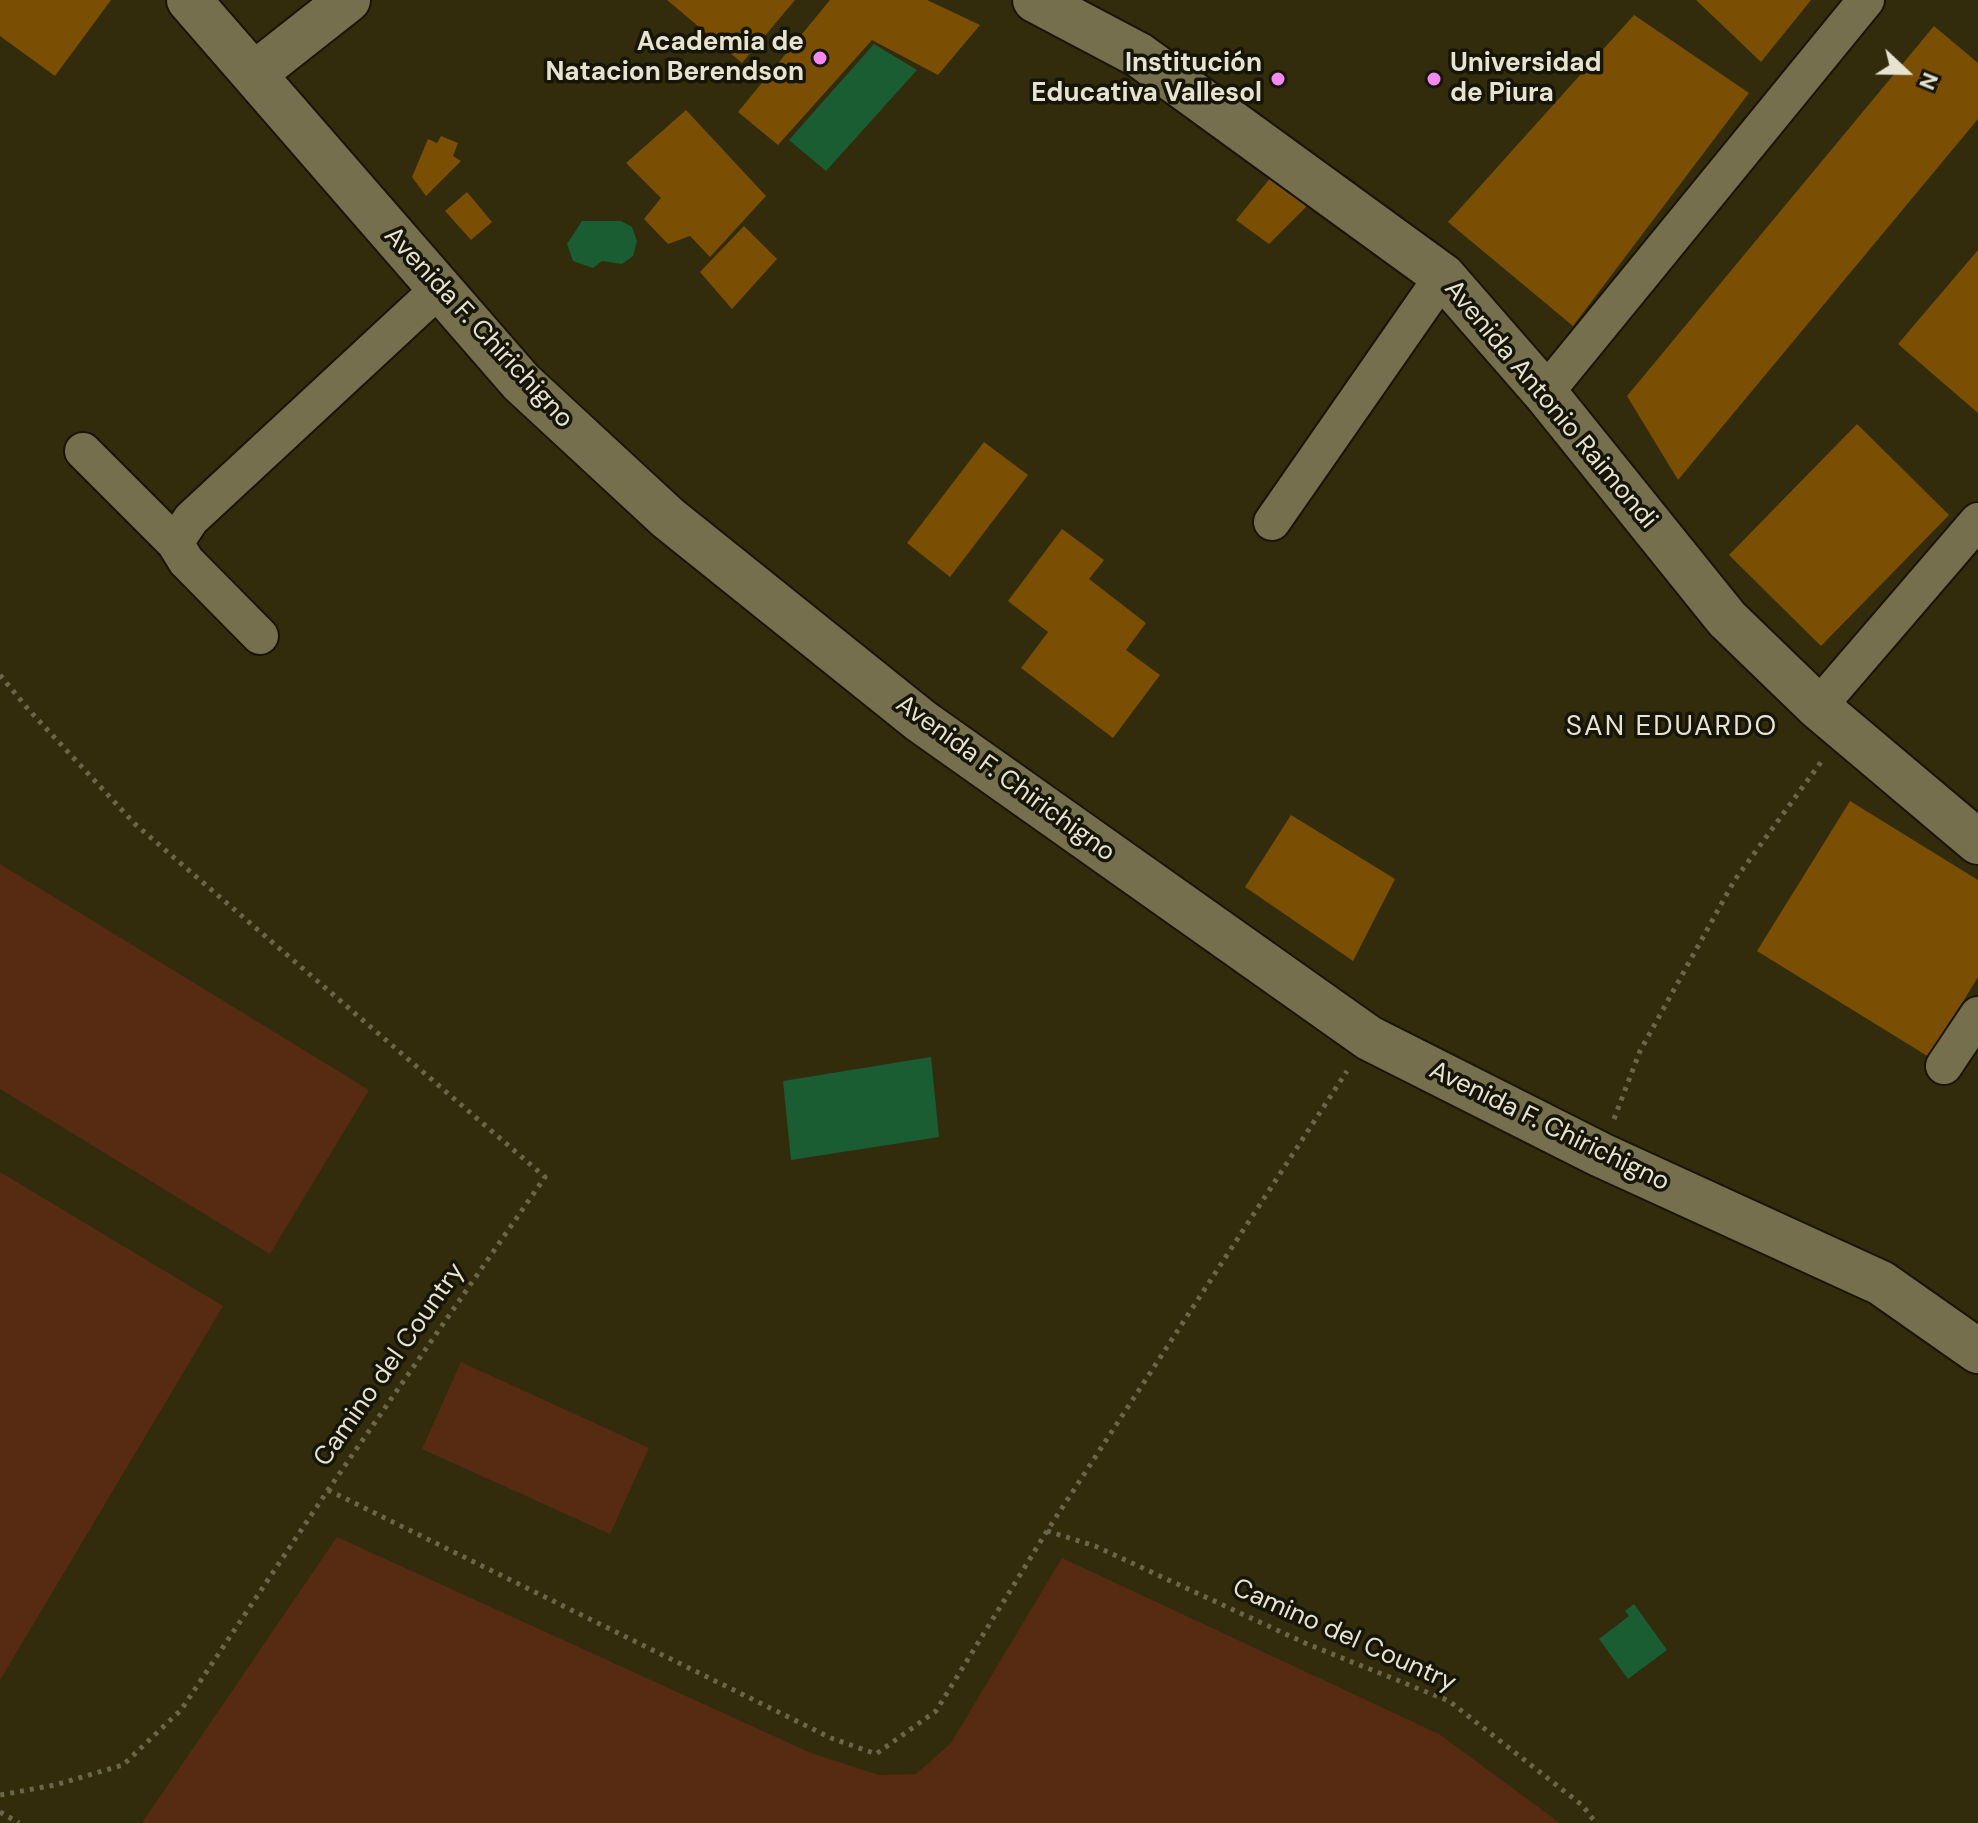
<!DOCTYPE html>
<html>
<head>
<meta charset="utf-8">
<style>
	body { margin:0 }
	#map { position:relative; width:1978px; height:1823px; overflow:hidden; background:#322c0d; font-family:"DM Sans",sans-serif }
	canvas { display:block }
	.north { position:absolute; left:1866px; top:32px; width:80px; height:80px; -webkit-text-stroke:6px #171508; paint-order:stroke; rotate:112deg; font-size:22px; font-weight:700; line-height:32px; text-align:center; color:#e6e3d1 }
	.north::after { content:''; display:block; margin:auto; width:28px; height:36px; background:#e6e3d1; clip-path:polygon(50% 0,100% 100%,50% 72%,0 100%) }
</style>
</head>
<body>
<div id="map">
<canvas width="1978" height="1823"></canvas>
<div class="north">N</div>
</div>
<script>
const context = document.querySelector('canvas').getContext('2d');
context.lineJoin = 'round';
function fillPath(path, color) { context.fillStyle = color; context.fill(path, 'evenodd'); }
const poly = rows => new Path2D(rows.map(r => 'M' + r).join(''));
function stroke(path, color, width, dash) { context.strokeStyle = color; context.lineWidth = width; context.lineCap = dash ? 'butt' : 'round'; context.setLineDash(dash || []); context.stroke(path); }
function label(font, color, halo, rows, align = 'center') {
  context.font = font + ' "DM Sans",sans-serif'; context.lineWidth = 7; context.setLineDash([]); context.textBaseline = 'middle'; context.strokeStyle = halo; context.fillStyle = color; for (const [text, x, y, turn = 0] of rows) {
    context.save(); context.translate(x, y); context.rotate((+turn || 0) * Math.PI / 180); context.textAlign = isNaN(turn) ? turn : align; if (halo) context.strokeText(text, 0, 0); context.fillText(text, 0, 0); context.restore();
  }
}
fillPath(poly([
	[0,864,369,1090,270,1254,0,1089],
	[0,1172,223,1306,0,1680],
	[461,1362,649,1448,610,1534,422,1449],
	[337,1537,811,1753,879,1775,916,1774,951,1743,1062,1558,1439,1734,1560,1823,142,1823]
]), '#572a12');
fillPath(poly([
	[874,44,917,70,826,171,789,140],
	[582,221,621,221,632,227,637,241,633,256,622,264,602,261,593,268,573,261,567,244],
	[931,1057,939,1137,791,1160,783,1081],
	[1634,1604,1667,1650,1628,1679,1599,1639,1629,1616,1625,1611]
]), '#1b5d32');
fillPath(poly([
	[0,0,111,0,55,76,0,36],
	[667,0,795,0,742,63],
	[830,0,927,0,980,25,938,75,872,40,778,145,738,112],
	[1696,0,1811,0,1761,62],
	[1634,15,1749,93,1573,326,1448,222],
	[1934,26,1978,63,1978,119,1678,480,1627,396],
	[686,110,766,196,710,257,690,236,668,244,644,219,661,198,626,163],
	[441,136,458,143,453,156,461,161,426,196,412,177,428,139,437,143],
	[1276,171,1312,201,1269,244,1236,220],
	[467,192,492,222,471,240,445,211],
	[744,226,777,259,732,309,700,272],
	[1978,250,1978,413,1898,344],
	[1857,424,1949,515,1821,646,1729,555],
	[984,442,1028,475,950,577,907,543],
	[1062,529,1104,560,1089,579,1146,623,1126,650,1160,675,1113,738,1021,668,1048,632,1008,601],
	[1850,801,1978,880,1978,977,1929,1057,1757,951],
	[1291,815,1395,879,1353,961,1245,887]
]), '#7a4f03');
const street = poly([
	[1545,393,1866,0],
	[83,451,175,543],
	[1272,522,1443,276],
	[260,636,186,561,175,543,191,519,439,289],
	[1818,707,1978,521],
	[1944,1066,1978,1015]
]);
const secondary = poly([
	[189,0,521,382,668,518,921,721,1369,1038,1601,1155,1881,1283,1978,1351],
	[1035,0,1139,55,1443,276,1545,393,1727,619,1818,707,1978,842],
	[254,74,348,0]
]);
stroke(street, '#1a1400', 40);
stroke(secondary, '#1a1400', 48);
stroke(poly([
	[0,675,28,709,135,824,545,1177,328,1490,181,1710,123,1765,55,1785,0,1795],
	[1614,1119,1640,1051,1734,881,1821,762],
	[328,1490,831,1738,876,1754,936,1711,1047,1531,1347,1071],
	[1047,1531,1095,1546,1305,1643,1449,1701,1582,1805,1596,1823],
	[0,1812,19,1823]
]), '#6b664b', 5, [4, 6]);
stroke(street, '#756f4e', 36);
stroke(secondary, '#756f4e', 44);
for (const [x, y, r, color] of [
	[820,58,8,"#f489f0"],
	[1278,79,8,"#f489f0"],
	[1434,79,8,"#f489f0"]
]) { const dot = new Path2D(); dot.arc(x, y, r, 0, 2 * Math.PI); context.fillStyle = color; context.fill(dot); stroke(dot, '#171508', 3); }
label('bold 26px', '#e6e3d1', '#171508', [
	["Academia de",804,43],
	["Natacion Berendson",804,73],
	["Institución",1262,64],
	["Educativa Vallesol",1262,94],
	["Universidad",1450,64,"left"],
	["de Piura",1450,94,"left"]
], 'right');
label('26px', '#e6e3d1', '#171508', [
	["Avenida F. Chirichigno",478,328,47],
	["Avenida Antonio Raimondi",1550,405,50],
	["Avenida F. Chirichigno",1005,779,36],
	["Avenida F. Chirichigno",1549,1127,26],
	["Camino del Country",390,1365,-55],
	["Camino del Country",1344,1636,24]
]);
context.letterSpacing = '2px';
label('28px', '#e6e3d1', '#171508', [
	["SAN EDUARDO",1672,728]
]);
context.letterSpacing = '0px';
</script>
</body>
</html>
